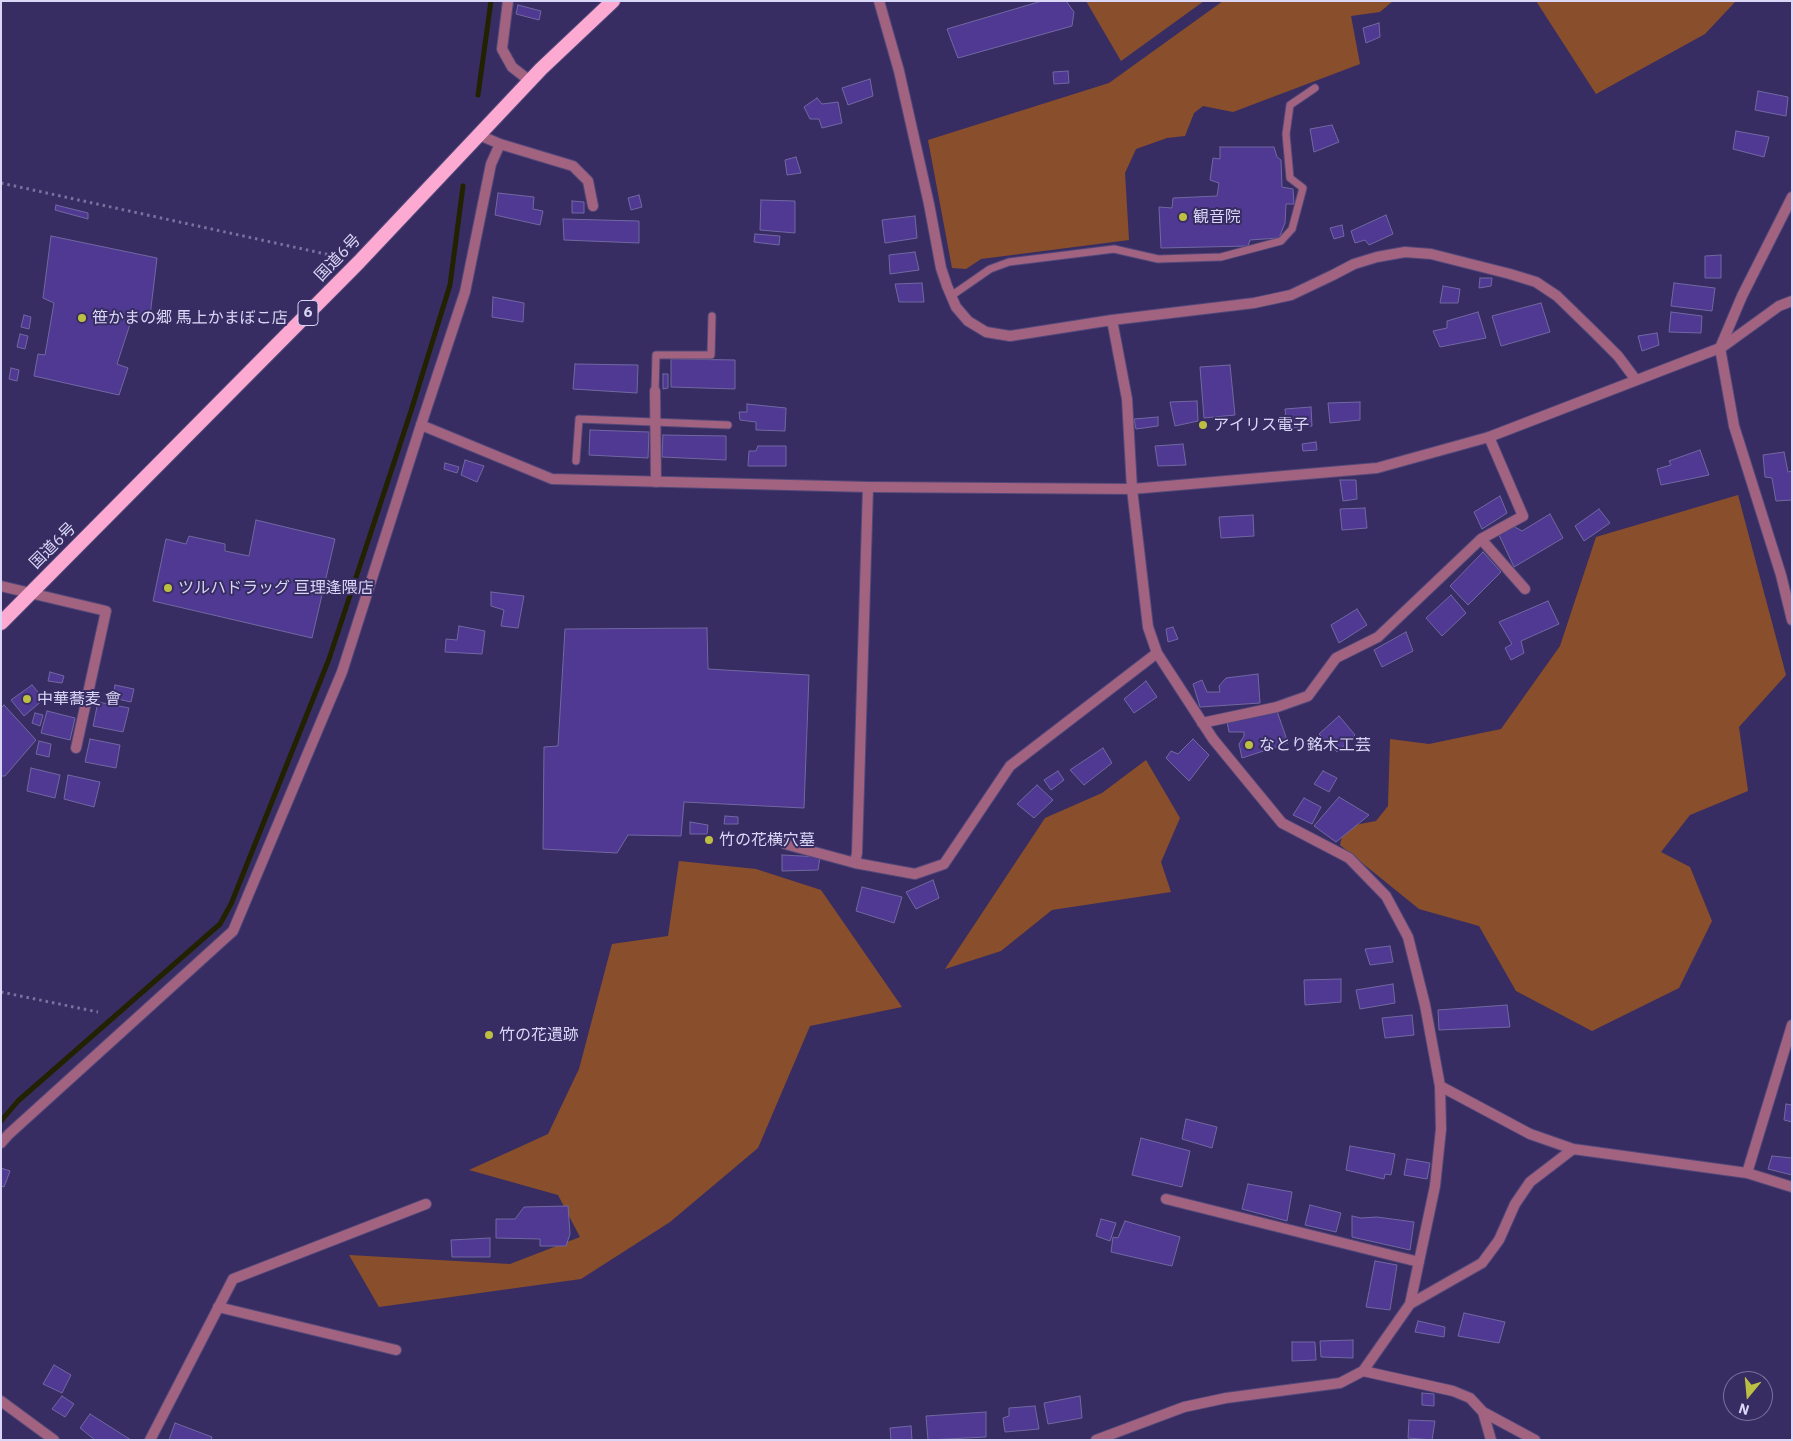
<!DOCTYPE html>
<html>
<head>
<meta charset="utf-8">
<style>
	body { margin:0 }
	#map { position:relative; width:1793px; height:1441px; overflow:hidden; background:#382d62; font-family:"IBM Plex Sans",sans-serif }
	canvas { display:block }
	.frame { position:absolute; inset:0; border:2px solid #d9d6f7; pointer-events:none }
	.north { position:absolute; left:1723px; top:1371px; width:50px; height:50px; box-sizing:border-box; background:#382d62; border:1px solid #78719e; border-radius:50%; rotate:197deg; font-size:14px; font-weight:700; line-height:20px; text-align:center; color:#d9d6f7 }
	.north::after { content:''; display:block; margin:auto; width:18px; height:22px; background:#bdbf43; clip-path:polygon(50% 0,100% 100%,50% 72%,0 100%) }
</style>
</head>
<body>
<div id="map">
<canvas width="1793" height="1441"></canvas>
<div class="frame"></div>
<div class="north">N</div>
</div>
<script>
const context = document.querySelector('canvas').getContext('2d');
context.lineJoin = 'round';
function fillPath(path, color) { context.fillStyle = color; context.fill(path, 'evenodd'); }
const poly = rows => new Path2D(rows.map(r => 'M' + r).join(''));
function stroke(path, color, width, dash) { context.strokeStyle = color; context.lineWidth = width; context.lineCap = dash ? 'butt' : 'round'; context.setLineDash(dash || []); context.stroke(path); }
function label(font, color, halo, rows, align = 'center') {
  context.font = font + ' "IBM Plex Sans","Noto Sans JP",sans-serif'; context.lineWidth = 4; context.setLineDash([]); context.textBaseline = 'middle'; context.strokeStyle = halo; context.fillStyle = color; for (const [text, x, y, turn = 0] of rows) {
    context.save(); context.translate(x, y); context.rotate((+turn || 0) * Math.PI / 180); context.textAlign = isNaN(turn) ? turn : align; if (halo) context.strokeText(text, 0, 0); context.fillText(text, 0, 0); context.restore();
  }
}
fillPath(poly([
	[1086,1,1204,1,1121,61],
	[1223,1,1393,1,1380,12,1351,16,1360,64,1233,112,1203,106,1194,113,1185,136,1167,138,1136,149,1125,173,1129,240,981,259,966,269,952,268,928,140,1109,83],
	[1536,1,1736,1,1705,34,1596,94],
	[1738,495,1786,675,1739,727,1748,791,1690,815,1661,852,1690,867,1712,921,1679,988,1592,1031,1516,991,1479,926,1419,909,1340,845,1344,827,1376,821,1388,806,1390,739,1429,744,1501,729,1560,646,1596,537],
	[1146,760,1180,818,1161,862,1171,892,1052,910,1001,951,945,969,1045,818,1102,793],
	[679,861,756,869,821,890,902,1007,810,1026,758,1148,670,1222,581,1279,379,1307,349,1255,510,1264,580,1237,558,1195,469,1170,548,1134,579,1069,612,944,668,936]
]), '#894f2c');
stroke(poly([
	[478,95,491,1],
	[1,1121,18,1101,220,924,231,904,329,659,411,411,450,285,463,186]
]), '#220', 5);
const building = poly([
	[1042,1,1066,1,1074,12,1072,26,958,58,947,29,1042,1],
	[518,5,541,11,539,20,516,14,518,5],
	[1379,23,1380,37,1366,43,1363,28,1379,23],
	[1068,71,1069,83,1054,84,1053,72,1068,71],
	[870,79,873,96,848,105,842,88,870,79],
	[1758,91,1788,97,1786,116,1755,110,1758,91],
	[817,98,822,104,838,102,842,123,822,128,819,119,810,119,804,107,817,98],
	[1332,125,1339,142,1314,152,1310,129,1332,125],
	[1736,131,1769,137,1764,157,1733,149,1736,131],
	[1220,147,1274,147,1277,157,1281,160,1282,187,1293,189,1294,204,1286,204,1285,223,1279,238,1250,240,1248,246,1161,248,1159,207,1172,208,1173,198,1217,196,1219,183,1210,180,1213,158,1220,159,1220,147],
	[796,157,801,173,787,175,785,160,796,157],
	[498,193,534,197,533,209,543,211,540,225,495,215,498,193],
	[639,195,642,207,631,210,628,198,639,195],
	[761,200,795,201,795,233,760,230,761,200],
	[572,201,584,202,584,213,572,213,572,201],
	[56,205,88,213,88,219,55,210,56,205],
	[1386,215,1393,234,1369,245,1365,240,1355,243,1351,231,1386,215],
	[915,216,917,238,885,243,882,220,915,216],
	[563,219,639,221,639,243,564,240,563,219],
	[1342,225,1344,236,1334,239,1330,228,1342,225],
	[755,234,780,236,779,245,754,242,755,234],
	[51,236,157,258,150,316,133,315,117,364,128,368,119,395,34,376,38,354,45,355,54,303,43,298,51,236],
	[915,252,919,270,890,274,889,255,915,252],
	[1721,255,1721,278,1705,278,1705,256,1721,255],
	[1480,278,1492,278,1491,286,1479,288,1480,278],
	[922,283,924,302,899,302,895,284,922,283],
	[1674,283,1715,288,1712,311,1671,306,1674,283],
	[1443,286,1460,289,1458,303,1440,303,1443,286],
	[493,297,524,303,523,322,492,317,493,297],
	[1541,303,1550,332,1501,346,1492,316,1541,303],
	[1478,312,1486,338,1440,347,1433,331,1447,328,1447,321,1478,312],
	[1671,312,1702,316,1701,333,1669,332,1671,312],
	[24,315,31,317,29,329,21,327,24,315],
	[1657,333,1659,345,1642,351,1638,336,1657,333],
	[20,334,28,336,25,349,17,347,20,334],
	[671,359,735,360,735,389,671,387,671,359],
	[575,364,638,365,637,393,573,389,575,364],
	[1230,365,1235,415,1204,418,1200,367,1230,365],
	[11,368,19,370,17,381,9,379,11,368],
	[663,374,668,374,668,388,663,389,663,374],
	[1197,401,1198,421,1175,426,1170,402,1197,401],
	[1360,402,1360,420,1330,423,1328,403,1360,402],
	[747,404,786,408,785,431,756,430,756,422,740,420,739,412,747,412,747,404],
	[1311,407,1312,426,1287,428,1285,409,1311,407],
	[1158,417,1158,426,1136,429,1134,419,1158,417],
	[590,430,649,432,648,458,589,455,590,430],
	[663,435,726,436,726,460,662,457,663,435],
	[1316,442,1317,450,1303,451,1302,444,1316,442],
	[1183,444,1186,465,1158,466,1155,446,1183,444],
	[758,446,786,446,786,466,748,466,749,451,756,451,758,446],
	[1700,450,1709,475,1661,485,1657,469,1671,465,1669,461,1700,450],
	[1784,452,1788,472,1792,471,1792,500,1776,501,1772,478,1765,477,1763,455,1784,452],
	[465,460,484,466,477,482,461,475,465,460],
	[445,463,459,467,457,473,444,469,445,463],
	[1340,480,1356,480,1357,499,1343,501,1340,480],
	[1500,496,1507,513,1482,529,1474,512,1500,496],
	[1365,508,1367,528,1342,530,1340,509,1365,508],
	[1599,509,1610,523,1584,541,1575,526,1599,509],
	[1550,514,1563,538,1514,567,1499,535,1513,526,1522,531,1550,514],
	[1253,515,1254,536,1221,538,1219,517,1253,515],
	[256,520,335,539,312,638,153,601,166,539,186,544,189,536,225,544,225,551,249,556,256,520],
	[1483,552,1501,572,1468,605,1450,586,1483,552],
	[491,592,524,596,518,628,501,626,504,610,491,606,491,592],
	[1451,595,1466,613,1442,636,1426,618,1451,595],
	[1548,601,1559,624,1521,641,1524,653,1511,660,1505,648,1512,644,1499,622,1548,601],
	[1357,609,1367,625,1339,643,1331,625,1357,609],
	[459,626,485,631,482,654,445,652,446,639,457,640,459,626],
	[1173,627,1178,639,1168,642,1166,629,1173,627],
	[707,628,708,669,809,675,804,808,684,802,681,836,628,835,617,853,543,849,544,747,558,746,565,629,707,628],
	[1406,632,1413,651,1382,667,1374,650,1406,632],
	[50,672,64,676,62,683,48,681,50,672],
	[1258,674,1260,703,1200,707,1193,684,1202,680,1207,692,1220,692,1219,686,1226,678,1258,674],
	[1146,681,1157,697,1134,713,1124,699,1146,681],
	[32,685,44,699,24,716,11,700,32,685],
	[115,685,134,689,131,702,113,698,115,685],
	[98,702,129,708,123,732,93,726,98,702],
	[4,705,36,740,5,776,1,776,1,708,4,705],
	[47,711,75,718,70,740,41,733,47,711],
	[1277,711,1288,743,1242,758,1239,744,1244,736,1244,732,1229,732,1227,722,1277,711],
	[35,713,43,715,40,726,32,723,35,713],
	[1339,716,1355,735,1337,752,1319,734,1339,716],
	[90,739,120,745,116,768,85,762,90,739],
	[1193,739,1209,755,1189,781,1166,758,1171,751,1178,754,1193,739],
	[39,741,51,744,49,757,36,754,39,741],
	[1103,748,1112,763,1084,785,1070,770,1103,748],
	[31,768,60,775,55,798,27,791,31,768],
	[1058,771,1064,780,1051,790,1044,780,1058,771],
	[1323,771,1337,778,1329,792,1314,784,1323,771],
	[68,775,100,782,94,807,64,799,68,775],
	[1037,785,1053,800,1034,818,1017,804,1037,785],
	[1339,797,1369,815,1336,842,1314,826,1339,797],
	[1304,798,1321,807,1312,824,1293,815,1304,798],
	[725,816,738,817,738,824,724,824,725,816],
	[690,822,708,825,707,834,690,834,690,822],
	[782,855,820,857,818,870,782,871,782,855],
	[933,880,939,898,916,909,906,892,933,880],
	[862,887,902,897,894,923,856,911,862,887],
	[1390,946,1393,962,1370,965,1365,949,1390,946],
	[1341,979,1341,1002,1305,1005,1304,980,1341,979],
	[1393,984,1395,1003,1360,1009,1356,990,1393,984],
	[1507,1005,1510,1027,1439,1030,1438,1010,1507,1005],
	[1412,1015,1414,1035,1385,1038,1382,1018,1412,1015],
	[1786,1104,1792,1105,1792,1122,1784,1120,1786,1104],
	[1186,1119,1217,1127,1212,1148,1182,1139,1186,1119],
	[1141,1138,1190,1151,1182,1187,1132,1175,1141,1138],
	[1350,1146,1395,1154,1391,1175,1385,1174,1384,1179,1346,1170,1350,1146],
	[1772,1156,1792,1158,1792,1175,1768,1169,1772,1156],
	[1407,1159,1430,1163,1427,1179,1404,1175,1407,1159],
	[1,1168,10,1171,4,1187,1,1186,1,1168],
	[1248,1184,1292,1192,1287,1221,1242,1209,1248,1184],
	[1310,1205,1341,1213,1336,1232,1305,1225,1310,1205],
	[568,1206,570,1234,566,1246,540,1246,540,1239,496,1238,496,1219,515,1219,524,1207,568,1206],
	[1352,1216,1361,1218,1377,1217,1414,1222,1410,1250,1352,1237,1352,1216],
	[1101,1219,1116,1223,1110,1241,1096,1236,1101,1219],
	[1125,1221,1180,1237,1172,1266,1111,1252,1113,1237,1118,1238,1125,1221],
	[490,1238,490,1257,452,1257,451,1240,490,1238],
	[1375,1261,1397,1265,1390,1310,1366,1307,1375,1261],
	[1464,1313,1505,1322,1499,1343,1458,1336,1464,1313],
	[1418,1321,1445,1327,1444,1337,1415,1332,1418,1321],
	[1353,1340,1353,1358,1321,1357,1320,1341,1353,1340],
	[1292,1342,1315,1342,1316,1360,1292,1361,1292,1342],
	[54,1365,71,1375,62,1393,43,1384,54,1365],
	[1422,1393,1434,1394,1434,1406,1422,1405,1422,1393],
	[62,1396,74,1404,65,1417,52,1409,62,1396],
	[1080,1396,1082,1418,1048,1424,1044,1403,1080,1396],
	[1035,1406,1039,1429,1005,1432,1003,1418,1009,1416,1009,1408,1035,1406],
	[986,1412,986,1437,928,1440,926,1416,986,1412],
	[90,1414,131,1440,95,1440,80,1428,90,1414],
	[1409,1420,1435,1421,1432,1440,1408,1438,1409,1420],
	[175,1423,212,1437,211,1440,169,1440,175,1423],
	[911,1426,912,1440,891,1440,890,1428,911,1426]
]);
fillPath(building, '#4f3992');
stroke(building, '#7168a2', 1);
const service = poly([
	[951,296,990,269,1009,262,1114,249,1158,259,1221,257,1281,241,1292,229,1303,188,1290,178,1286,134,1290,105,1315,88],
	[655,391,656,355,711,355,712,316],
	[576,461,579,419,728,425]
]);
const minor = poly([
	[508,1,502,49,512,67,530,81],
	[879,1,899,71,929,204,941,268,947,286,956,307,968,321,986,332,1010,336,1112,320,1254,303,1291,295,1333,275,1354,264,1377,257,1405,252,1431,254,1510,274,1536,282,1557,296,1594,332,1618,356,1636,380],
	[479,135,500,144,573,166,588,181,593,206],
	[1792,197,1742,296,1720,348,1734,426,1781,575,1792,620],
	[1721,348,1779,306,1792,301],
	[655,391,656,482],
	[1481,539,1525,589],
	[1,586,106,611,76,748],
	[1202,723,1277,707,1308,696,1336,658,1378,637,1481,539,1523,516,1489,437],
	[785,844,855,863,915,874,944,864,1010,766,1157,653],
	[855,863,857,853,868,487],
	[1440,1086,1530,1134,1573,1149,1747,1173,1792,1187],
	[1,1143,9,1134,233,931,342,672,421,425,465,292,491,164,500,144],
	[1747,1173,1792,1025],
	[1166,1199,1419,1262],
	[1410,1304,1482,1263,1499,1240,1515,1204,1530,1182,1573,1149],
	[218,1307,396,1350],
	[1363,1371,1453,1391,1470,1398,1483,1412,1491,1440],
	[1,1401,54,1440],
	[1483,1412,1535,1440],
	[150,1440,233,1279,426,1204],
	[1096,1440,1184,1407,1226,1398,1340,1383,1363,1371,1410,1304,1435,1186,1441,1129,1440,1086,1425,1005,1408,937,1386,896,1349,858,1282,823,1213,739,1157,653,1148,627,1132,489,1127,399,1112,320]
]);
const tertiary = poly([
	[421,425,552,479,868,487,1132,489,1377,468,1489,437,1720,348]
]);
const trunk = poly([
	[1,623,359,262,541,69,613,1]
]);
stroke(service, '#52487a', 9);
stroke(minor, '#52487a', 12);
stroke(tertiary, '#52487a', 12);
stroke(trunk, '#52487a', 16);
stroke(poly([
	[1,183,344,258],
	[1,992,98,1012]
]), '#79729f', 3, [2.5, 4]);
stroke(service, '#a26381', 7);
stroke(minor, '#a26381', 10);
stroke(tertiary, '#a26381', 10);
stroke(trunk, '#fdaad2', 14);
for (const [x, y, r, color] of [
	[1183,217,5,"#bdbf43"],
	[82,318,5,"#bdbf43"],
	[1203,425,5,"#bdbf43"],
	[168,588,5,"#bdbf43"],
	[27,699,5,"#bdbf43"],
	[1249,745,5,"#bdbf43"],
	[709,840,5,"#bdbf43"],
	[489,1035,5,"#bdbf43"]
]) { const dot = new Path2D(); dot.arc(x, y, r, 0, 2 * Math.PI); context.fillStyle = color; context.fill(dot); stroke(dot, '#382d62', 2); }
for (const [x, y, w] of [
	[308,313,20]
]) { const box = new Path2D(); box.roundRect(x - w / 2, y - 12.5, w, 25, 4); context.fillStyle = '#382d62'; context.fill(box); stroke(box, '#d9d6f7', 1); }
label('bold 15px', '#d9d6f7', null, [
	["6",308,313]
]);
label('16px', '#d9d6f7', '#382d62', [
	["観音院",1193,217],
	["笹かまの郷 馬上かまぼこ店",92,318],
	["アイリス電子",1213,425],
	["ツルハドラッグ 亘理逢隈店",178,588],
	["中華蕎麦 會",37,699],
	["なとり銘木工芸",1259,745],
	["竹の花横穴墓",719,840],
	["竹の花遺跡",499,1035]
], 'left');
label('16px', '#d9d6f7', '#382d62', [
	["国道6号",338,258,-46],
	["国道6号",53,546,-45]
]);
</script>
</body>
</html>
